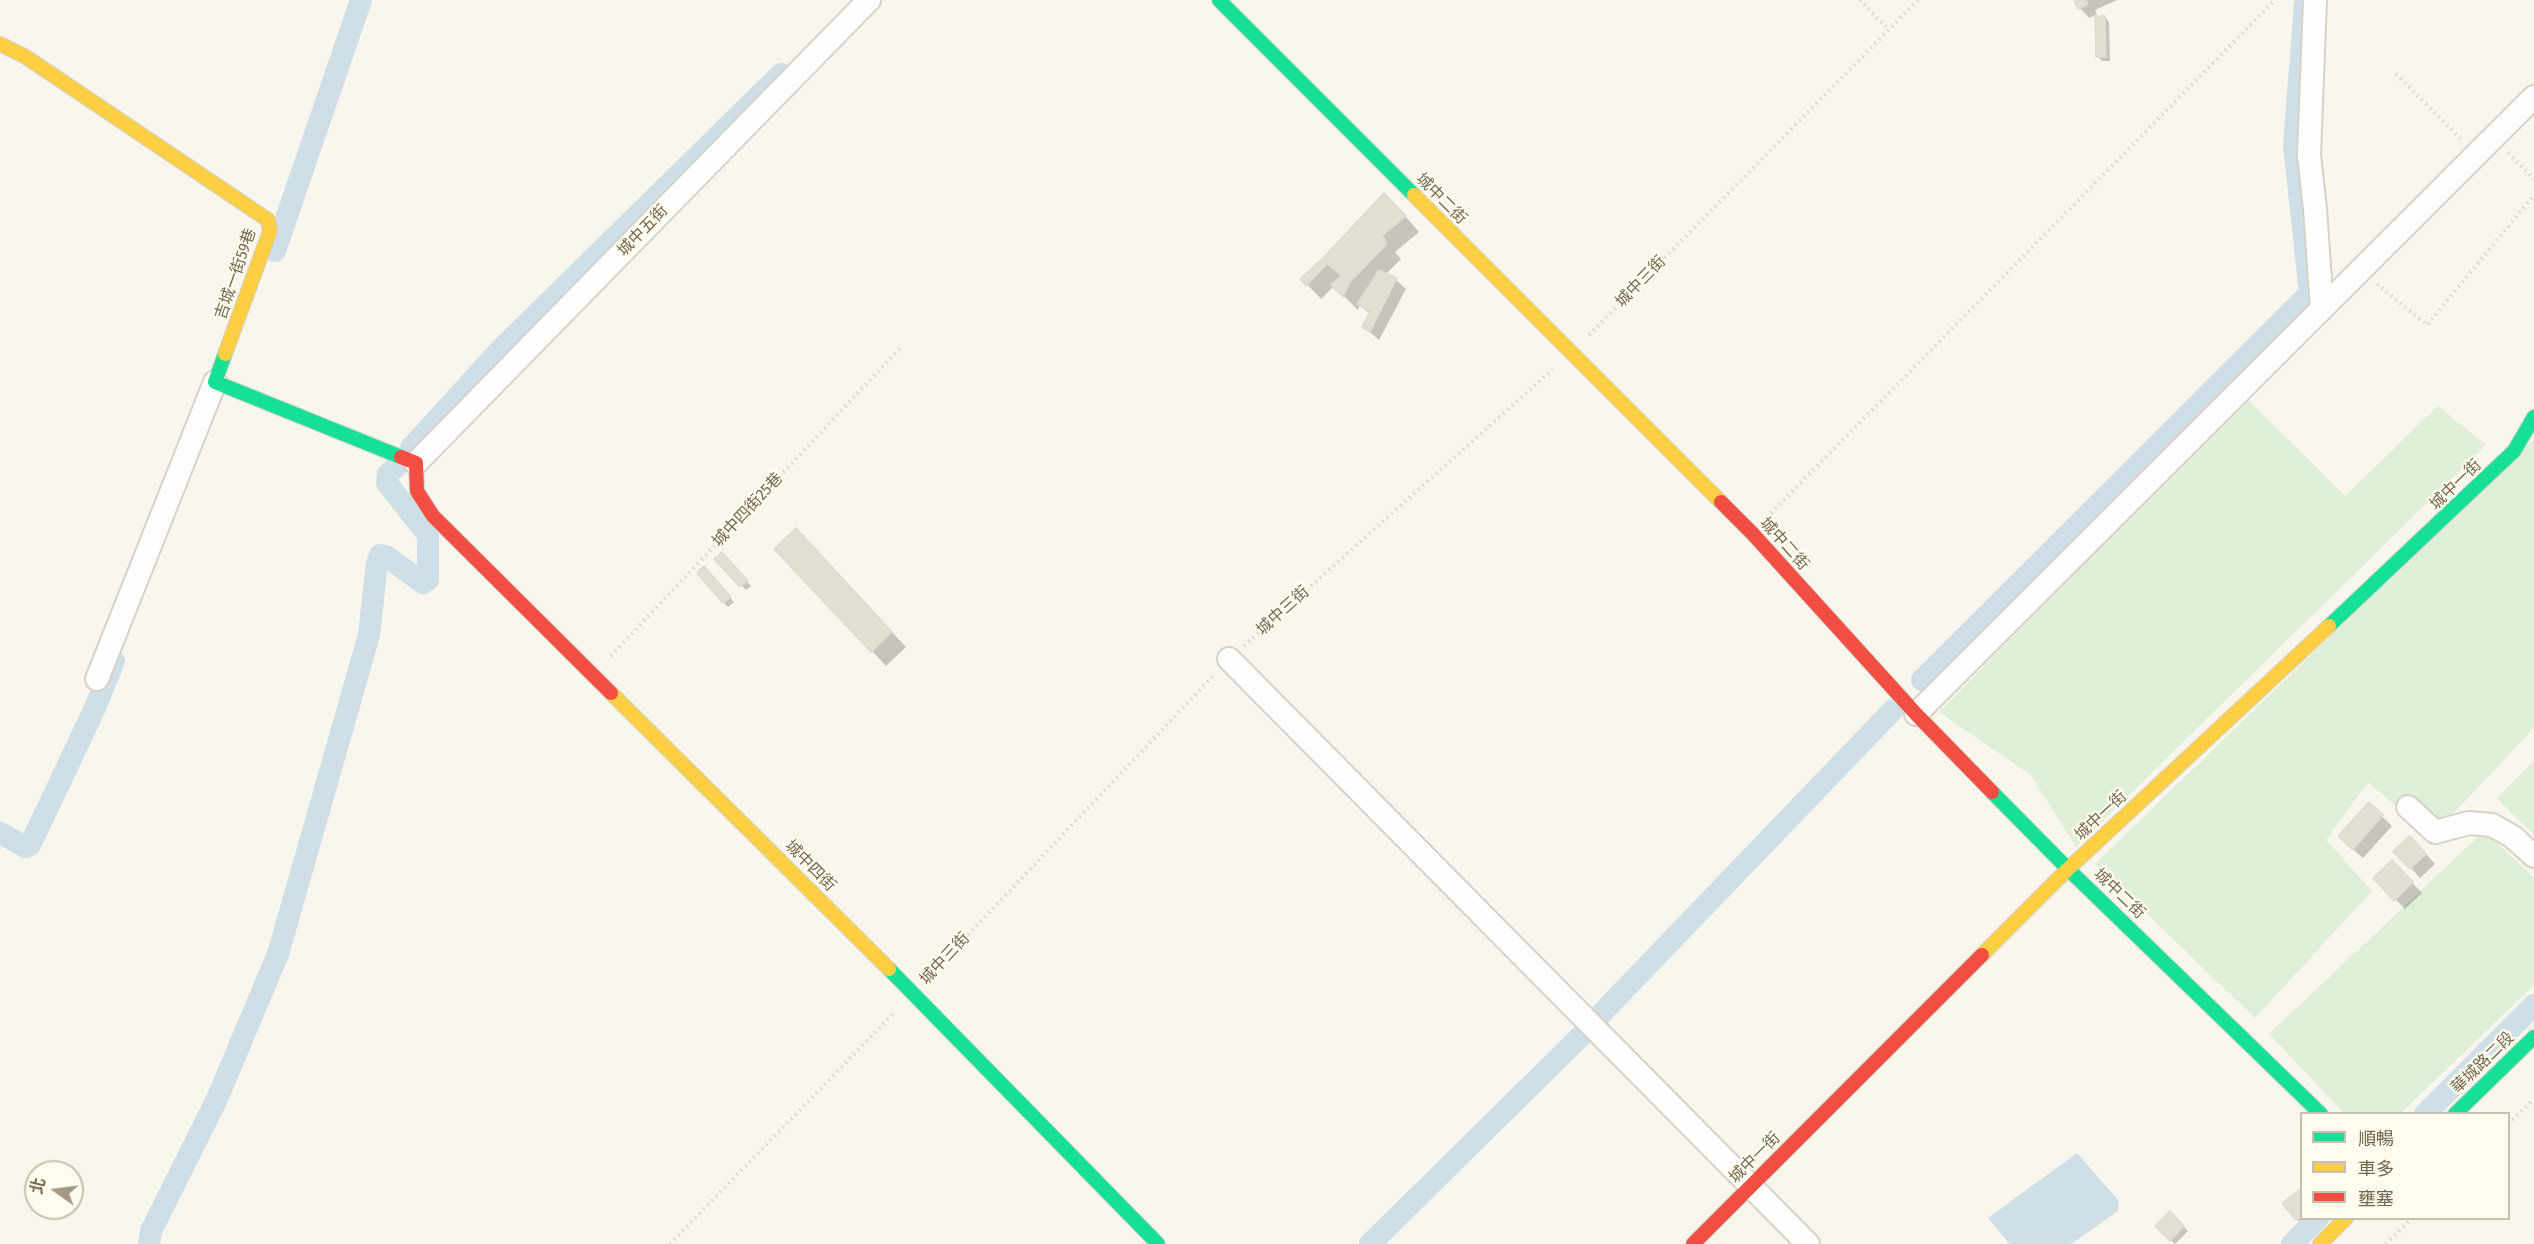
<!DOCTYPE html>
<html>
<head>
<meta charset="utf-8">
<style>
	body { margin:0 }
	#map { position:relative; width:2534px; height:1244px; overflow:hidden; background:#f8f6ed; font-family:"Fira Sans Condensed","Noto Sans TC",sans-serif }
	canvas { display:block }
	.legend { position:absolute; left:2300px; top:1112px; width:210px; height:108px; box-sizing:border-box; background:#fefcef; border:2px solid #c8c0ae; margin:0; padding:8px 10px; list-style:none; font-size:18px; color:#76664d }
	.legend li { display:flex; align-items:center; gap:12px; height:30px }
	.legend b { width:30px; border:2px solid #c8c0ae }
	.north { position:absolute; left:24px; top:1160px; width:60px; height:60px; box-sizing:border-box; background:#fefcef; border:2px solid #c8c0ae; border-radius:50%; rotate:284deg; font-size:16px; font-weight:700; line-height:24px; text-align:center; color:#76664d }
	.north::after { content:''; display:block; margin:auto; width:21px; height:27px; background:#a49885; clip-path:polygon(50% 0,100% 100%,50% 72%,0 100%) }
</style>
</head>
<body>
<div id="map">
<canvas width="2534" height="1244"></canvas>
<ul class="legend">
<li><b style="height:8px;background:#16e098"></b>順暢</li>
<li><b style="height:8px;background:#ffcf43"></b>車多</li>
<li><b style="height:8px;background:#f24e42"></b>壅塞</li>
</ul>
<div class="north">北</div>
</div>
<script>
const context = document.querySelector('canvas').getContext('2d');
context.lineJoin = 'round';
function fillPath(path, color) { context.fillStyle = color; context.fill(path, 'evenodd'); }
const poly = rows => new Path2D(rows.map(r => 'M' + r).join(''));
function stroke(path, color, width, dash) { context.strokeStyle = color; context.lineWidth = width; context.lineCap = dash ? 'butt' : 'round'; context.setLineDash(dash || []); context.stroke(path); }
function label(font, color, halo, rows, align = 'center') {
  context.font = font + ' "Fira Sans Condensed","Noto Sans TC",sans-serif'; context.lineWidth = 4.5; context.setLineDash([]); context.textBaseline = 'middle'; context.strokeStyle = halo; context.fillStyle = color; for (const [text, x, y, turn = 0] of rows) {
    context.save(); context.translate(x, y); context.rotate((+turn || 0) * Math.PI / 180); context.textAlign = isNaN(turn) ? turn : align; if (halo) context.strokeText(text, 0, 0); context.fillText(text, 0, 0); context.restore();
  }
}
fillPath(poly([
	[2246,398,2345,496,2438,406,2486,445,2076,847,2031,775,1939,712],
	[2534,439,2534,728,2431,837,2368,782,2326,840,2372,891,2255,1018,2095,864],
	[2534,761,2534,835,2497,798],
	[2484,831,2534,877,2534,985,2401,1113,2344,1113,2269,1034]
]), '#e0efd8');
fillPath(poly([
	[2077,1153,2119,1201,2118,1211,2071,1244,2010,1244,1988,1218]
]), '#cfdfe7');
fillPath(poly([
	[2076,0,2117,0,2095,10,2097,14,2089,18,2080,8],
	[2105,17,2109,22,2110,61,2102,61,2097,56],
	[1399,209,1419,232,1395,252,1401,259,1385,275,1396,280,1406,289,1379,340,1364,327,1370,314,1360,305,1358,310,1334,286,1321,299,1302,279],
	[810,545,906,647,886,666,872,651],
	[722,554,751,586,746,590,717,559],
	[699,573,708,573,734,602,728,607],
	[2369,804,2392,826,2363,858,2349,846],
	[2420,847,2435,864,2420,878,2396,851],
	[2392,862,2422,893,2405,909,2375,878],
	[2302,1190,2302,1218,2331,1218,2317,1230,2311,1225,2306,1229,2297,1219],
	[2170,1213,2188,1231,2175,1244,2157,1226]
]), '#0003');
stroke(poly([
	[275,251,361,0],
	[411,448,502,348,781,74],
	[1922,680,2310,293,2294,145,2305,4],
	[0,833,26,847,30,845,95,708,114,661],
	[1599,1016,1893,710],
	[2425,1114,2534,1005],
	[149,1244,151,1231,217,1099,278,954,369,635,377,563,380,555,386,556,423,583,428,580,428,535,387,483,388,474,396,467],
	[1370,1244,1583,1034],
	[2292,1244,2318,1218]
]), '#cfdfe7', 22);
const building = poly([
	[2074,0,2086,0,2088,4,2078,9,2074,0],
	[2095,16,2105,16,2106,57,2096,57,2095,16],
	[1384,193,1406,216,1382,236,1387,244,1350,282,1343,297,1331,285,1341,275,1327,264,1306,286,1300,279,1324,257,1384,193],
	[1379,270,1397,278,1370,332,1362,327,1370,311,1357,304,1379,270],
	[796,528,892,632,871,652,774,549,796,528],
	[722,552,748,581,740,587,714,559,722,552],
	[704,566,731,597,723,603,697,573,704,566],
	[2369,802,2383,815,2353,850,2338,836,2369,802],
	[2410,836,2426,854,2410,869,2393,851,2410,836],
	[2392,860,2413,882,2394,901,2373,878,2392,860],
	[2302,1188,2302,1216,2296,1220,2282,1203,2302,1188],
	[2170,1211,2184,1226,2170,1241,2155,1226,2170,1211]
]);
fillPath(building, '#e4dfd4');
stroke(building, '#e0dbcf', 1.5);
const street = poly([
	[2315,0,2309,155,2315,209,2322,309],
	[416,463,869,0],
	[1229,659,1808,1244],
	[97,679,215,382],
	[1916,714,2534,97],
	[2408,807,2435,832,2469,823,2492,825,2513,837,2534,856]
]);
const fast = poly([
	[1219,0,1414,195],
	[225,354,215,382,401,457],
	[2329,626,2514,451,2534,417],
	[1992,792,2068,869,2321,1114],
	[889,969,1158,1244],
	[2455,1114,2534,1037]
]);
const slow = poly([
	[0,44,26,57,268,220,270,231,225,354],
	[1414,195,1721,502],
	[611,693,889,969],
	[1982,955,2068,869,2329,626],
	[2320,1244,2346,1218]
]);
const jam = poly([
	[401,457,416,463,417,491,433,516,611,693],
	[1721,502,1752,533,1916,714,1992,792],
	[1693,1244,1982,955]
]);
stroke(street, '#d6d2ca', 26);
stroke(fast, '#d5d2c8', 16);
stroke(slow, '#d5d2c8', 16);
stroke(jam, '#d5d2c8', 16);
stroke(poly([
	[1860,0,1889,30],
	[2396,74,2461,139],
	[2508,153,2534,179],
	[2377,284,2427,325,2534,195],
	[1589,335,1918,0],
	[1771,513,2275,0],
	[1244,646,1553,369],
	[611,656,902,346],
	[931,974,1215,674],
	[2508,1124,2534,1099],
	[670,1244,895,1012],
	[2386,1244,2412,1218]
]), '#dad6d0', 4, [1.5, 4.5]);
stroke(street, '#fefefc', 22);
stroke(fast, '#16e098', 14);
stroke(slow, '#ffcf43', 14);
stroke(jam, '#f24e42', 14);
label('16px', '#76664d', '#fefcef', [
	["城中二街",1441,199,45],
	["城中五街",643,231,-46],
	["吉城一街59巷",236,274,-71],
	["城中三街",1641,282,-46],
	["城中一街",2456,485,-44],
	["城中四街25巷",748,510,-47],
	["城中二街",1784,544,48],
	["城中三街",1283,611,-42],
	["城中一街",2101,816,-43],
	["城中四街",810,866,45],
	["城中二街",2119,894,44],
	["城中三街",945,959,-47],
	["華城路二段",2483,1063,-44],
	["城中一街",1755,1158,-45]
]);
</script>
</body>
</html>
